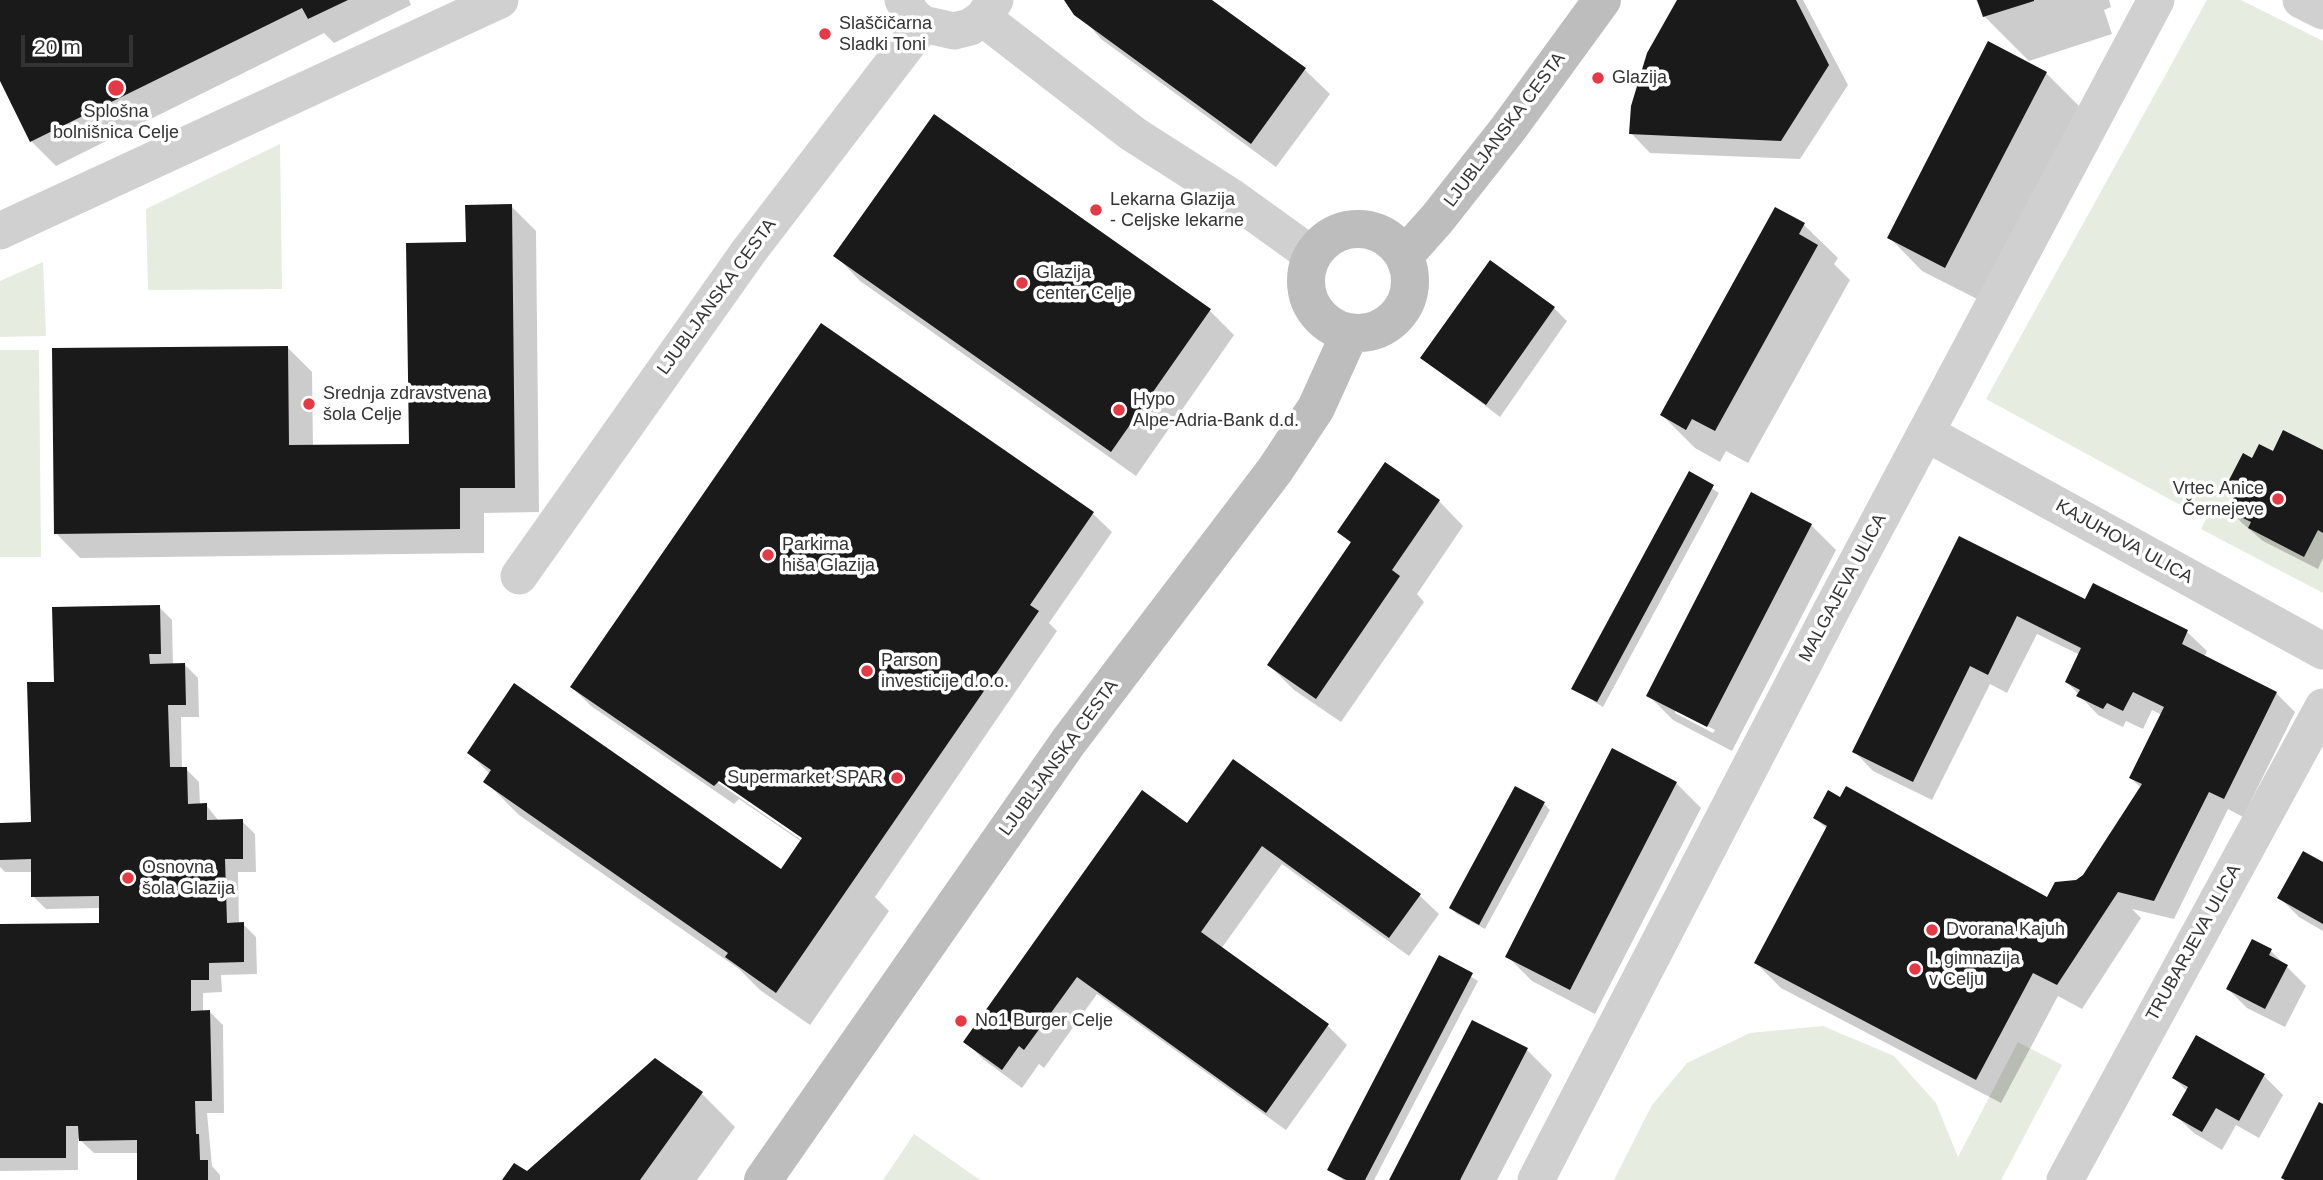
<!DOCTYPE html>
<html>
<head>
<meta charset="utf-8">
<style>
	body { margin:0 }
	#map { position:relative; width:2323px; height:1180px; overflow:hidden; background:#fff; font-family:Helvetica,sans-serif }
	canvas { display:block }
	.scale { position:absolute; left:21px; top:35px; width:112px; height:32px; box-sizing:border-box; border:4px solid #333; border-top:0; padding-left:9px; font-size:21px; line-height:24px; white-space:nowrap; color:#333; -webkit-text-stroke:5px #fff; paint-order:stroke }
</style>
</head>
<body>
<div id="map">
<canvas width="2323" height="1180"></canvas>
<div class="scale">20 m</div>
</div>
<script>
const context = document.querySelector('canvas').getContext('2d');
context.lineJoin = 'round';
function fillPath(path, color) { context.fillStyle = color; context.fill(path, 'evenodd'); }
const poly = rows => new Path2D(rows.map(r => 'M' + r).join(''));
function stroke(path, color, width, dash) { context.strokeStyle = color; context.lineWidth = width; context.lineCap = dash ? 'butt' : 'round'; context.setLineDash(dash || []); context.stroke(path); }
function label(font, color, halo, rows, align = 'center') {
  context.font = font + ' Helvetica,sans-serif'; context.lineWidth = 7; context.setLineDash([]); context.textBaseline = 'middle'; context.strokeStyle = halo; context.fillStyle = color; for (const [text, x, y, turn = 0] of rows) {
    context.save(); context.translate(x, y); context.rotate((+turn || 0) * Math.PI / 180); context.textAlign = isNaN(turn) ? turn : align; if (halo) context.strokeText(text, 0, 0); context.fillText(text, 0, 0); context.restore();
  }
}
fillPath(poly([
	[2207,0,2241,0,2323,41,2323,593,2201,529,2206,519,1986,399],
	[280,144,282,289,148,290,146,209],
	[43,262,46,336,0,337,0,281],
	[0,350,39,350,41,557,0,557],
	[1823,1026,1894,1056,1936,1103,1958,1157,2018,1042,2062,1065,2001,1180,1614,1180,1652,1105,1687,1063,1750,1033],
	[914,1134,980,1180,883,1180]
]), '#e6ecdf');
fillPath(poly([
	[0,0,409,0,411,5,334,43,324,33,56,166,31,141,0,77],
	[1067,0,1209,0,1305,70,1330,94,1276,167,1101,39],
	[1679,0,1803,0,1848,85,1800,159,1650,153,1631,133,1649,54],
	[1976,0,2109,0,2111,7,2104,10,2112,34,2029,61,1984,16],
	[2046,73,2079,106,1979,300,1922,271,1889,237],
	[511,206,536,231,539,512,484,513,484,553,80,558,56,533,287,347,312,372,313,447,411,446,468,244],
	[1776,209,1804,225,1838,258,1834,264,1850,280,1748,463,1726,451,1720,462,1695,448,1662,415],
	[836,256,1210,311,1234,335,1136,476,860,281],
	[1490,263,1554,308,1567,321,1500,417,1423,358],
	[2323,452,2323,558,2318,569,2263,541,2242,523,2230,510,2239,491,2230,482,2253,460,2274,453],
	[1690,474,1719,493,1603,707,1573,688],
	[1439,501,1463,526,1417,594,1424,602,1341,722,1294,690,1269,665,1352,544,1339,532],
	[1092,513,1112,532,1049,623,1057,631,875,897,889,911,810,1025,760,990,739,969,519,815,485,781,490,774,469,753,781,871,802,842,739,799,734,804,591,706,572,687],
	[713,775,804,837,804,842,711,778],
	[1811,525,1836,550,1732,751,1673,720,1648,695],
	[1675,709,1715,730,1713,733,1675,713],
	[1960,538,2086,601,2094,585,2187,632,2207,651,2204,657,2276,693,2295,712,2243,817,2228,809,2174,919,2132,909,2141,918,2082,1009,2058,996,2001,1103,1781,988,1756,963,1827,829,1815,818,2048,900,2083,877,2141,788,2131,778,2162,715,2152,710,2143,729,2126,721,2123,727,2098,715,2067,682,2080,655,2037,634,2007,693,1990,684,1932,800,1873,771,1854,751],
	[159,607,172,620,173,665,185,665,198,678,199,717,181,717,182,769,186,769,199,782,200,805,206,805,219,821,242,821,255,834,256,872,238,872,239,924,243,924,256,937,257,974,221,975,222,992,203,993,203,1012,210,1012,223,1025,224,1113,207,1113,212,1166,220,1175,220,1180,139,1180,139,1153,94,1153,78,1138,78,1170,0,1171,0,926,101,924,101,908,46,909,33,896,33,872,5,872,0,867,0,825,32,824,55,684],
	[1233,762,1419,895,1439,914,1409,956,1282,864,1221,949,1328,1026,1347,1045,1286,1130,1097,994,1044,1068,1039,1064,1022,1088,984,1060,965,1041,1188,825],
	[1676,783,1701,808,1595,1014,1532,981,1507,956],
	[1544,804,1550,810,1485,929,1457,914,1451,908],
	[2323,864,2323,931,2299,917,2280,898],
	[2271,951,2306,986,2285,1027,2247,1008,2228,989],
	[1440,958,1478,981,1374,1180,1343,1180,1329,1170],
	[1527,1050,1552,1075,1497,1180,1391,1180],
	[2264,1076,2283,1095,2259,1138,2236,1125,2222,1150,2194,1133,2174,1114,2187,1091,2174,1078],
	[702,1094,735,1127,697,1180,504,1180,527,1173]
]), '#0003');
fillPath(poly([
	[0,0,348,0,308,19,302,8,30,142,0,81],
	[1064,0,1212,0,1306,68,1251,144,1074,15],
	[1677,0,1796,0,1829,65,1781,141,1629,134,1631,106,1647,53],
	[1977,0,2034,0,2034,1,1983,17],
	[1988,41,2047,72,1945,268,1887,238],
	[934,114,1211,309,1111,452,833,256],
	[512,204,515,488,460,488,460,529,54,534,52,348,288,346,289,445,409,444,406,243,466,242,465,205],
	[1775,207,1805,223,1799,234,1818,245,1715,431,1692,419,1686,430,1660,415],
	[1490,260,1555,307,1486,405,1420,358],
	[821,323,1094,512,1030,605,1039,611,776,993,725,957,728,953,483,782,491,770,467,753,514,683,781,869,802,838,719,781,714,786,570,687],
	[2283,430,2323,450,2323,533,2318,530,2304,557,2248,528,2251,522,2227,510,2239,488,2228,482,2243,453,2252,458,2259,444,2273,451],
	[1385,462,1440,500,1392,570,1400,576,1316,699,1267,665,1351,542,1337,532],
	[1689,471,1714,485,1597,702,1571,689],
	[1751,492,1812,524,1707,727,1646,696],
	[1959,536,2085,599,2093,583,2188,630,2182,644,2277,692,2224,799,2209,792,2154,901,2118,892,2057,985,2033,973,1976,1080,1754,963,1827,826,1813,818,1828,790,1840,797,1846,786,2047,897,2055,882,2076,880,2083,875,2142,784,2129,778,2164,707,2133,692,2123,711,2107,703,2103,709,2076,696,2080,690,2065,682,2081,648,2017,616,1988,675,1970,666,1913,782,1852,752],
	[160,605,161,654,149,654,150,664,185,663,186,705,168,705,170,767,187,767,188,804,207,803,207,820,243,819,243,859,225,859,227,923,244,922,244,962,209,963,209,980,191,980,191,1011,210,1010,212,1101,195,1101,196,1134,199,1134,200,1160,208,1160,208,1180,137,1180,137,1140,79,1141,78,1126,66,1126,66,1158,0,1158,0,924,99,923,99,896,31,897,31,859,0,860,0,823,31,822,27,682,54,682,52,607],
	[1612,748,1677,782,1570,990,1505,957],
	[1233,759,1421,894,1389,938,1262,846,1201,932,1329,1024,1266,1113,1077,977,1024,1050,1019,1046,1002,1070,963,1042,1142,790,1187,823],
	[1515,786,1545,802,1479,925,1449,908],
	[2303,851,2323,862,2323,924,2277,898],
	[2252,939,2272,949,2269,955,2288,965,2265,1009,2226,989],
	[1439,955,1473,973,1365,1180,1346,1180,1327,1170],
	[1472,1020,1528,1048,1460,1180,1389,1180],
	[2196,1035,2265,1074,2239,1121,2216,1108,2202,1132,2172,1115,2188,1087,2172,1078],
	[655,1058,703,1092,640,1180,502,1180,514,1163,527,1171],
	[2319,1102,2323,1104,2323,1180,2285,1180,2281,1178]
]), '#1a1a1a');
stroke(poly([
	[903,0,912,15,923,24,954,31,970,27,983,18,995,0],
	[2301,0,2323,11],
	[983,18,1133,134,1230,196,1312,255],
	[0,231,500,0],
	[1926,433,2323,651],
	[519,576,749,251,923,24],
	[1536,1180,1832,609,2156,0],
	[2065,1180,2323,707]
]), '#d0d0d0', 37);
stroke(poly([
	'1306 281a52 52 0 1 1 104 0a52 52 0 1 1-104 0Z',
	[1404,256,1437,219,1508,129,1602,0],
	[763,1180,1069,741,1275,470,1316,408,1350,333]
]), '#bdbdbd', 38);
for (const [x, y, r, color] of [
	[825,34,7,"#e63946"],
	[1598,78,7,"#e63946"],
	[116,88,9,"#e63946"],
	[1096,210,7,"#e63946"],
	[1022,283,7,"#e63946"],
	[309,404,7,"#e63946"],
	[1119,410,7,"#e63946"],
	[2278,499,7,"#e63946"],
	[768,555,7,"#e63946"],
	[867,671,7,"#e63946"],
	[897,778,7,"#e63946"],
	[128,878,7,"#e63946"],
	[1932,930,7,"#e63946"],
	[1915,969,7,"#e63946"],
	[961,1021,7,"#e63946"]
]) { const dot = new Path2D(); dot.arc(x, y, r, 0, 2 * Math.PI); context.fillStyle = color; context.fill(dot); stroke(dot, '#fff', 2.5); }
label('18px', '#333', '#fff', [
	["Slaščičarna",839,24],
	["Sladki Toni",839,45],
	["Glazija",1612,78],
	["Splošna",116,112,"center"],
	["bolnišnica Celje",116,133,"center"],
	["Lekarna Glazija",1110,200],
	["- Celjske lekarne",1110,221],
	["Glazija",1036,273],
	["center Celje",1036,294],
	["Srednja zdravstvena",323,394],
	["šola Celje",323,415],
	["Hypo",1133,400],
	["Alpe-Adria-Bank d.d.",1133,421],
	["Vrtec Anice",2264,489,"right"],
	["Černejeve",2264,510,"right"],
	["Parkirna",782,545],
	["hiša Glazija",782,566],
	["Parson",881,661],
	["investicije d.o.o.",881,682],
	["Supermarket SPAR",883,778,"right"],
	["Osnovna",142,868],
	["šola Glazija",142,889],
	["Dvorana Kajuh",1946,930],
	["I. gimnazija",1929,959],
	["v Celju",1929,980],
	["No1 Burger Celje",975,1021]
], 'left');
label('18px', '#333', '#fff', [
	["LJUBLJANSKA CESTA",1505,130,-53],
	["LJUBLJANSKA CESTA",717,297,-54],
	["KAJUHOVA ULICA",2124,542,29],
	["MALGAJEVA ULICA",1843,588,-62],
	["LJUBLJANSKA CESTA",1059,758,-54],
	["TRUBARJEVA ULICA",2194,943,-61]
]);
</script>
</body>
</html>
